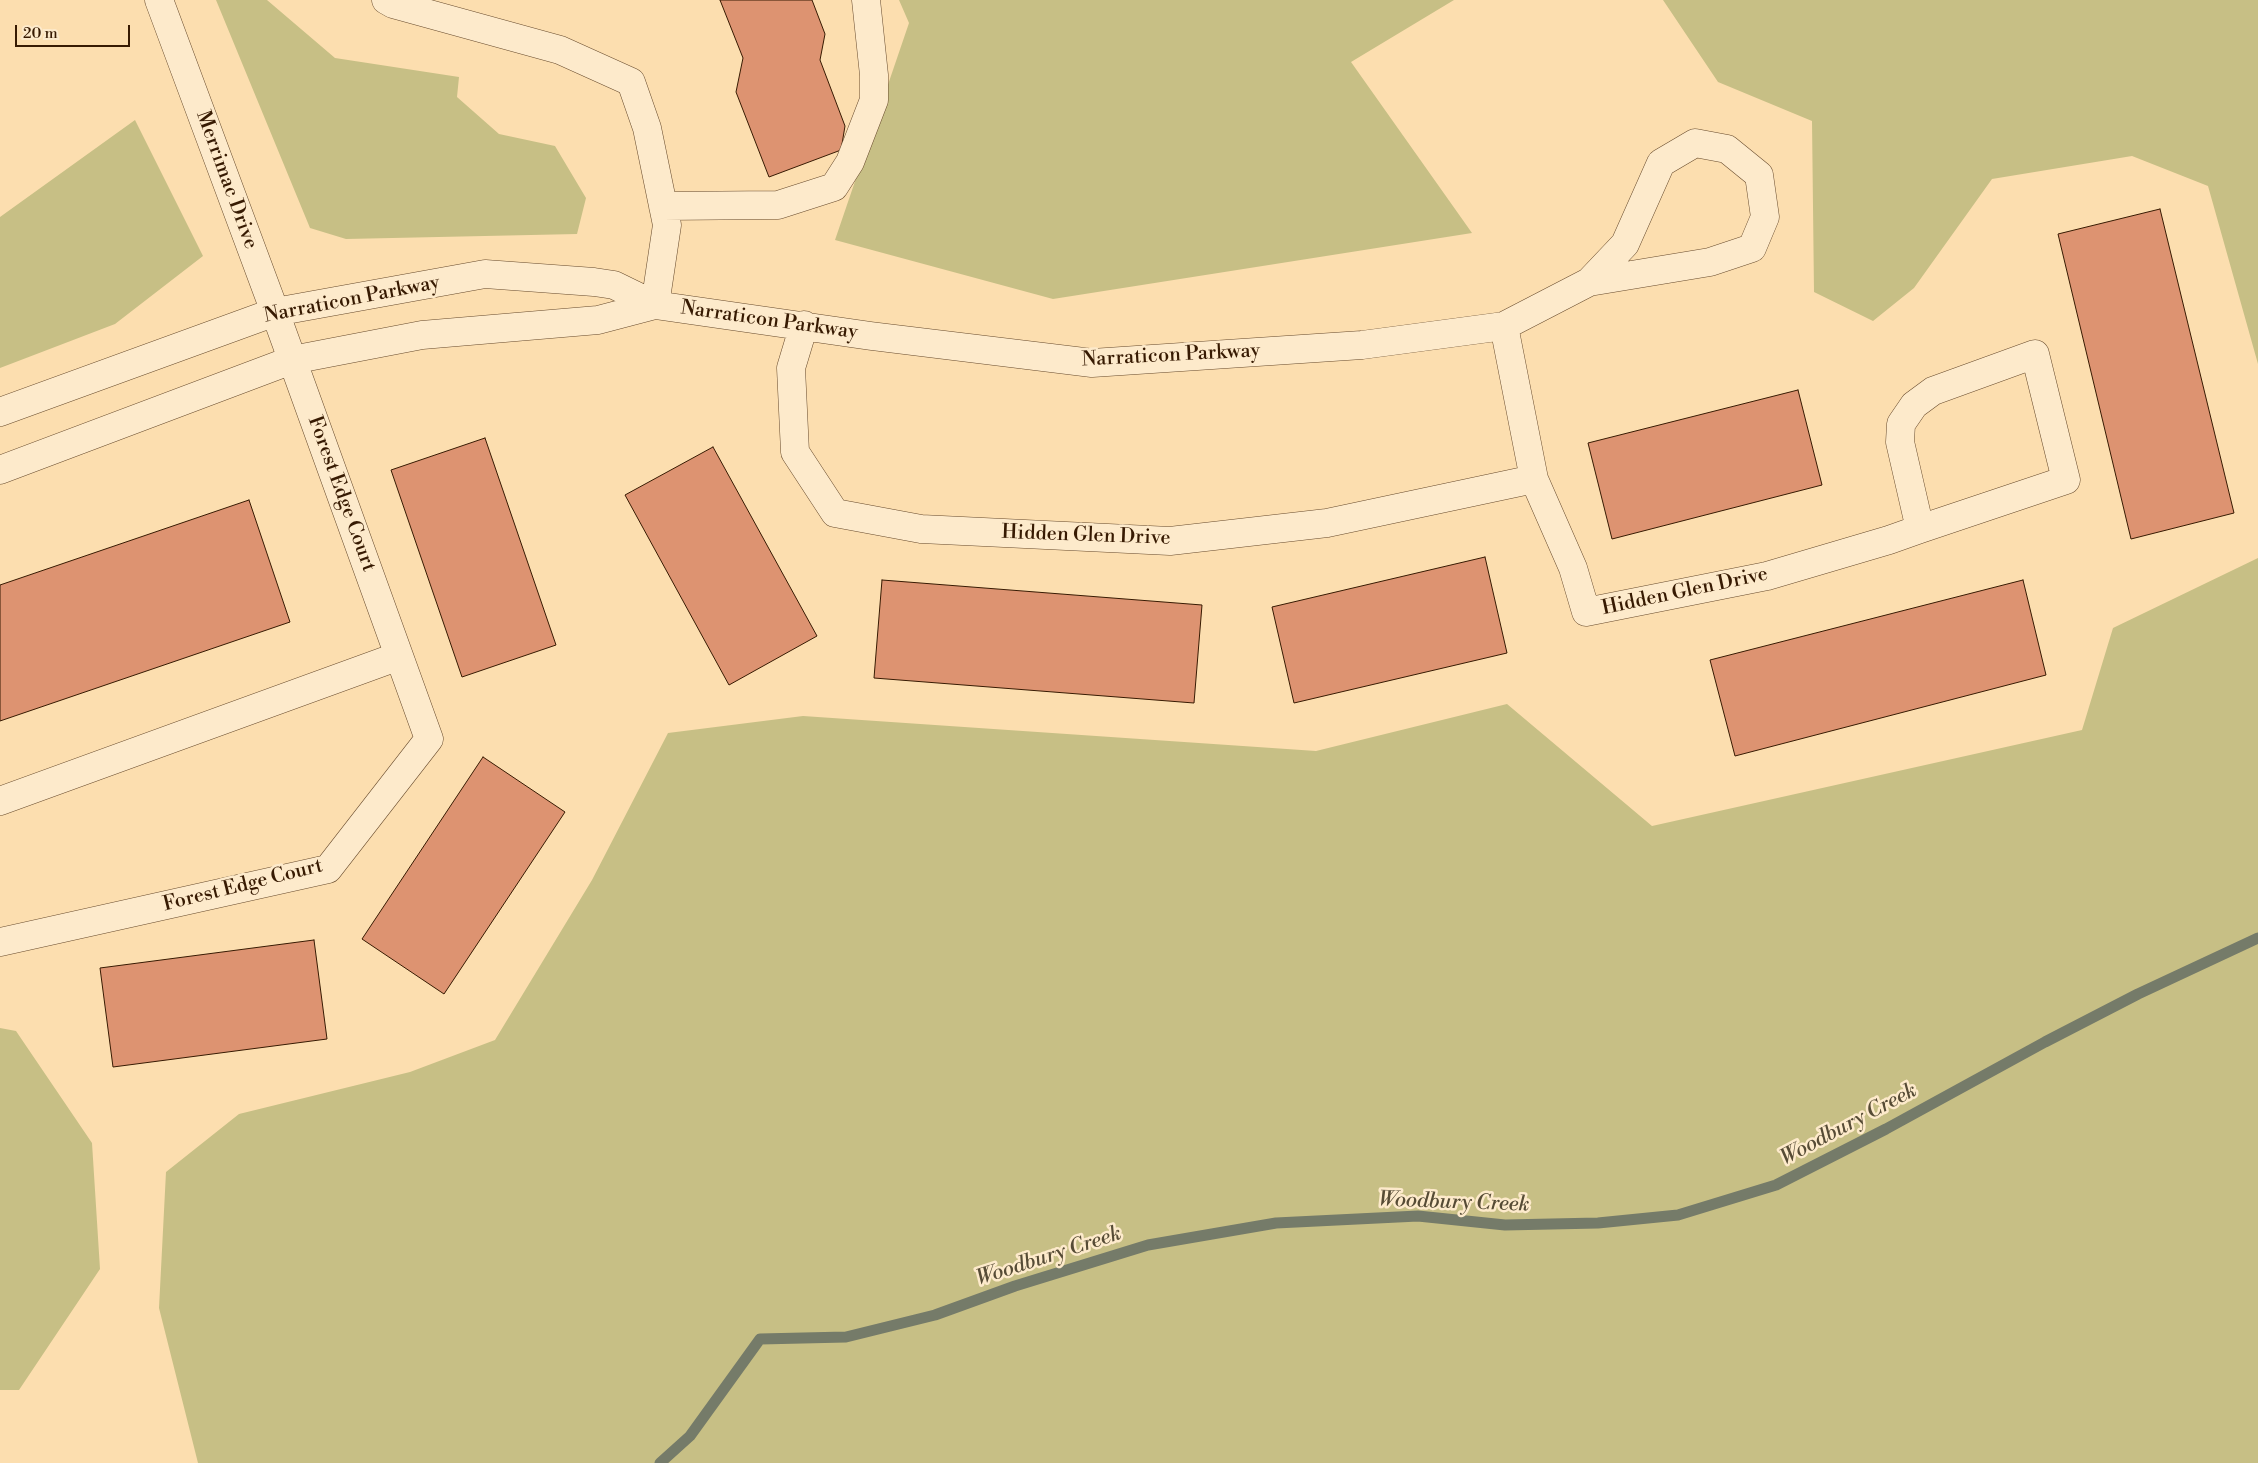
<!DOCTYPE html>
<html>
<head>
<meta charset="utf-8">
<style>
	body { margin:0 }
	#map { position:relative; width:2258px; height:1463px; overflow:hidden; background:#fcdeaf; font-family:"Libre Bodoni",serif }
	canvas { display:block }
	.scale { position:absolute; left:15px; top:25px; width:115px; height:22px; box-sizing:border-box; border:2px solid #371a02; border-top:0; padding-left:6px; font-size:15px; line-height:18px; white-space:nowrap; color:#371a02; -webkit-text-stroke:4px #fdeacb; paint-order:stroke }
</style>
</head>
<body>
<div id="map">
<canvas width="2258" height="1463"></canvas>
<div class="scale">20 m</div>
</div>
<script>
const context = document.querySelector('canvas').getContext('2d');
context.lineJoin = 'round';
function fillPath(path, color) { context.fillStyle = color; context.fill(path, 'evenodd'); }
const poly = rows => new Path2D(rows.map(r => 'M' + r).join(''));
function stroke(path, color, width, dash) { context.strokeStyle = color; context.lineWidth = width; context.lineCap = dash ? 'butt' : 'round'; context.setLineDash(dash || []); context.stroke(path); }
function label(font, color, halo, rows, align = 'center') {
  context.font = font + ' "Libre Bodoni",serif'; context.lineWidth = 5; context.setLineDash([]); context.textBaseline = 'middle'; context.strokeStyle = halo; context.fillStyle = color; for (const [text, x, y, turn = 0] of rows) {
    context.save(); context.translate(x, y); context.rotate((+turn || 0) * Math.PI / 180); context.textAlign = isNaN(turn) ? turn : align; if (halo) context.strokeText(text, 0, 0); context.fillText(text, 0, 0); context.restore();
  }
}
fillPath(poly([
	[216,0,267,0,335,58,459,77,457,97,499,134,555,146,586,198,577,234,346,239,310,228],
	[899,0,1454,0,1351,62,1472,233,1053,299,835,240,909,23],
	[1663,0,2258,0,2258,364,2208,186,2132,156,1992,179,1914,288,1873,321,1814,292,1812,121,1718,82],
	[135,120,203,256,115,324,0,368,0,217],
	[2258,558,2258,1463,198,1463,159,1308,166,1172,239,1114,410,1072,495,1040,592,880,668,733,803,716,1316,751,1507,704,1652,826,2082,730,2113,628],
	[0,1028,16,1031,92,1143,100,1269,19,1390,0,1390]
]), '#c7bf85');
stroke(poly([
	[660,1463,690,1436,760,1339,846,1337,935,1315,1015,1286,1148,1245,1276,1223,1418,1216,1505,1225,1598,1223,1678,1215,1776,1185,1886,1129,2045,1042,2138,994,2258,938]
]), '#757b69', 11);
const building = poly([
	[720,0,812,0,825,34,820,60,845,126,841,150,769,177,736,92,743,58,720,0],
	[2160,209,2234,513,2131,539,2058,234,2160,209],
	[1798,390,1822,485,1612,539,1588,443,1798,390],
	[485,438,556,645,462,677,391,470,485,438],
	[713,447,817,636,729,685,625,495,713,447],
	[249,500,290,622,0,721,0,585,249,500],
	[1485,557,1507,653,1294,703,1272,607,1485,557],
	[882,580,1202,605,1194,703,874,678,882,580],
	[2023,580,2046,675,1735,756,1710,660,2023,580],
	[483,757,565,812,444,994,362,939,483,757],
	[314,940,327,1039,113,1067,100,968,314,940]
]);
fillPath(building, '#dd9371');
stroke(building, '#371a02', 1);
const minor = poly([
	[386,0,393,4,560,50,631,82,647,128,667,225,655,305],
	[663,206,778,205,834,187,850,162,874,100,874,75,866,0],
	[804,325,791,368,795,452,835,513,921,529,1170,541,1327,523,1534,479,1504,326],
	[0,412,275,312,485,274,594,282,614,285,655,305,871,336,1092,363,1362,345,1504,326,1589,282,1710,262,1752,248,1765,217,1759,175,1727,149,1695,143,1661,163,1625,244,1589,282],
	[0,470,292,360,422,335,598,320,655,305],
	[1534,479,1573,568,1586,612,1767,576,1889,540,1920,529,2066,480,2035,354,1933,391,1914,405,1901,424,1900,442,1920,529],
	[0,801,399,656],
	[0,942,328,869,429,739,275,312,159,0]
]);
stroke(minor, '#684b2d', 29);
stroke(minor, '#fdeacb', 28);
label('20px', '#371a02', '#fdeacb', [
	["Merrimac Drive",226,180,70],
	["Narraticon Parkway",352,300,-11],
	["Narraticon Parkway",769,321,8],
	["Narraticon Parkway",1171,356,-3],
	["Forest Edge Court",341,494,70],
	["Hidden Glen Drive",1086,536,2],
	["Hidden Glen Drive",1685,592,-12],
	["Forest Edge Court",243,886,-14]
]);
label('italic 21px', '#564b35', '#fdeacb', [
	["Woodbury Creek",1849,1125,-28],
	["Woodbury Creek",1454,1203,2],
	["Woodbury Creek",1049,1257,-18]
]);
</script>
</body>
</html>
